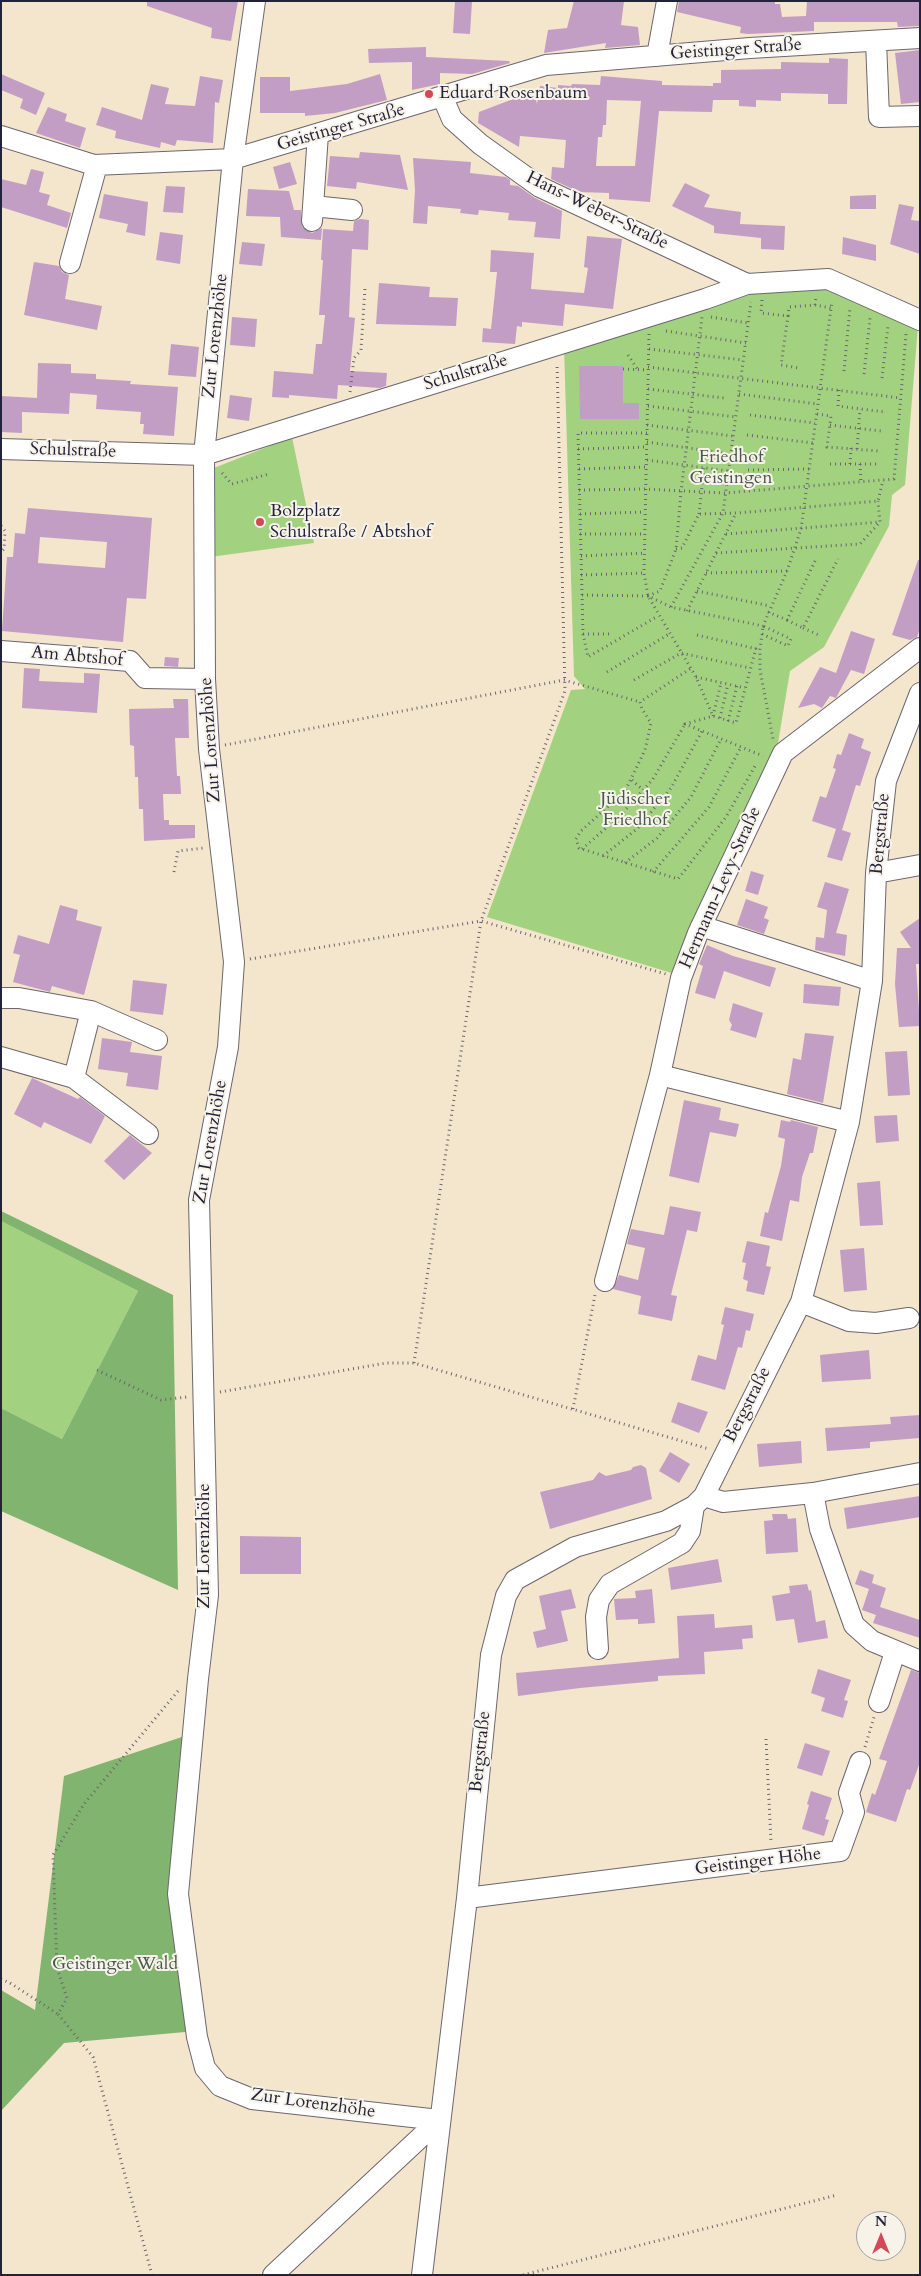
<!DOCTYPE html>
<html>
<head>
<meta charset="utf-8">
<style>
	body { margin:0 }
	#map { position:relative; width:921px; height:2276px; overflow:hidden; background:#f4e5cd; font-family:Cardo,serif }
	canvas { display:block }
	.frame { position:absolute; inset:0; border:2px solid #22223b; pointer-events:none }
	.north { position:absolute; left:856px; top:2211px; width:50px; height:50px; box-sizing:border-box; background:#f7f3e8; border:1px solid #a29fa3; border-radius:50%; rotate:0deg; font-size:14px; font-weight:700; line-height:20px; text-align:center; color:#22223b }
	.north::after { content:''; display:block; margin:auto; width:18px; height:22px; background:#d1495b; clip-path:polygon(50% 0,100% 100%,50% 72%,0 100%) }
</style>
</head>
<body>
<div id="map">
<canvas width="921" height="2276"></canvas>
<div class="frame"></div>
<div class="north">N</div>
</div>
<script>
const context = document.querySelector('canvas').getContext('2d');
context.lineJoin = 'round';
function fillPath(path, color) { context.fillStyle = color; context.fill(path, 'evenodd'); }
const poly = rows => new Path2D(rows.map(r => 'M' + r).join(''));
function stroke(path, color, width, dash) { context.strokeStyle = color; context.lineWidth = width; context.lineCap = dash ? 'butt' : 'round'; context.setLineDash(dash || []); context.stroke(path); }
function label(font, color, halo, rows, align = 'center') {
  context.font = font + ' Cardo,serif'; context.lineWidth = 4; context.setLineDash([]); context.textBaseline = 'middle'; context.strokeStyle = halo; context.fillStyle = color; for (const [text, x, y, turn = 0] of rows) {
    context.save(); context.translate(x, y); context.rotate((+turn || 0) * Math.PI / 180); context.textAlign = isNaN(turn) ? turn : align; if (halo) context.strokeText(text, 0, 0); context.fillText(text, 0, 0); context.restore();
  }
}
fillPath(poly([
	[830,286,918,326,905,485,892,495,889,526,824,647,790,671,776,755,675,974,487,917,571,690,585,689,574,676,564,347,745,293],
	[292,437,314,543,210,557,209,470],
	[1,1221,138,1291,62,1439,1,1408]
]), '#a2d280');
fillPath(poly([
	[1,1211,173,1295,178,1590,1,1511,1,1408,62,1439,138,1291,1,1221],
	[194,1733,178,1894,196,2031,64,2043,1,2111,1,1990,35,2010,64,1776]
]), '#81b46e');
fillPath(poly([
	[147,1,238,1,231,41,211,38,212,28,147,6],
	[455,1,472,1,470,34,453,33],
	[574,1,624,1,621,25,638,27,640,45,605,48,606,43,544,53,548,30,567,28],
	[679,1,775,1,775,4,780,4,782,17,806,16,807,1,920,1,920,26,898,27,897,22,814,22,814,31,748,34,740,33,741,27,677,12],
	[426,47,426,57,509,61,510,63,472,74,440,73,440,84,412,90,412,62,369,63,368,49],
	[920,50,920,102,901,104,895,53],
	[829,58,848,59,847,104,828,104,828,94,781,93,781,101,756,100,756,107,739,106,739,100,713,100,712,112,659,111,650,202,609,199,609,193,579,192,551,179,552,167,564,168,566,140,520,136,519,147,478,123,479,112,534,91,537,104,540,86,558,88,558,85,571,86,572,84,600,85,601,76,662,81,662,85,713,86,713,83,721,83,721,70,781,69,781,62,829,63],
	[607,100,641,101,635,166,596,166,598,137,602,137,603,125,606,125],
	[1,74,45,93,36,115,20,108,23,99,1,90],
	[380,74,387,100,335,113,305,116,305,113,260,113,260,77,290,77,290,91,347,84],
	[200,76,223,80,219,103,215,102,213,143,177,140,175,146,161,142,160,148,115,138,116,131,96,125,102,107,142,120,151,84,169,88,165,104,195,106],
	[48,107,67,114,65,121,86,128,80,148,36,133],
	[360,152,400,155,408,190,357,182,356,189,327,186,330,156,359,158],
	[413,158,471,162,470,173,506,177,510,180,510,185,518,186,535,198,562,211,560,239,534,237,536,222,508,220,509,213,479,210,478,215,460,213,461,209,428,206,427,224,413,223,415,190],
	[290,162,297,184,279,189,273,167],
	[31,169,44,172,39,192,50,195,47,205,71,213,67,228,1,207,1,179,26,185],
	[685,183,710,195,704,207,741,212,740,224,785,226,784,250,761,249,761,238,714,233,714,226,672,206],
	[166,186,185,187,183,213,163,212],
	[248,189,289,191,294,210,301,210,302,227,312,233,322,228,321,240,281,237,280,217,246,216],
	[104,194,148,202,145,236,126,232,128,224,99,218],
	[876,195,876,209,850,209,850,196],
	[899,204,914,207,911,220,920,221,920,254,890,244],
	[360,219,369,220,368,250,352,249,349,317,355,318,350,371,387,373,386,386,380,388,338,385,337,399,289,395,289,398,272,397,274,371,313,374,316,344,322,344,325,315,319,315,323,260,321,260,323,229,353,231,354,221],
	[160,232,183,235,180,264,156,260],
	[587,236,622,239,613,309,565,304,563,326,522,322,522,327,517,326,515,344,482,342,483,328,491,329,494,301,497,272,490,272,491,250,534,253,531,289,584,293,588,268,584,267],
	[843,237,876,245,876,261,842,254],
	[242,242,265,244,262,266,239,264],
	[34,262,59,266,62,272,69,275,65,299,102,306,97,330,24,315],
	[379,283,430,287,429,297,458,298,456,326,376,324],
	[232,317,257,319,255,347,230,345],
	[171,344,199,347,196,377,168,375],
	[38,363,71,364,71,373,96,374,96,379,131,381,130,384,178,387,174,436,143,434,144,424,140,424,141,412,96,409,97,395,70,393,69,414,22,412,22,433,1,432,1,396,37,398],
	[579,366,623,366,623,403,639,403,639,419,580,419],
	[230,395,252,398,249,421,227,418],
	[28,508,152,518,146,599,127,598,123,642,2,631,7,557,13,557,15,533,25,534],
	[40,537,107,542,105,568,38,563],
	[918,560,920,560,920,628,917,637,910,640,892,635],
	[851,631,875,639,864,674,851,670,836,698,830,696,822,708,814,704,798,708,820,667,836,673],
	[165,657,179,658,178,667,164,666],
	[24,668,40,669,39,681,84,683,84,673,100,674,97,713,22,708],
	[173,699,188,699,189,738,175,738,177,776,180,776,181,794,163,794,164,820,169,820,169,825,195,825,195,838,144,841,143,809,139,809,138,777,135,777,134,746,130,745,129,709,174,708],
	[849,733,864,739,861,748,871,752,860,786,856,785,842,830,851,833,842,861,827,857,836,829,812,821,820,796,826,798,836,769,833,768,837,754,841,755],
	[751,871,764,875,758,895,745,891],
	[825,882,849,889,836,933,847,935,845,956,815,950,816,937,824,938,827,910,817,907],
	[746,899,768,907,764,918,769,920,764,934,737,925],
	[60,905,78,910,76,920,102,927,84,995,52,986,50,992,13,982,20,955,13,953,18,935,49,944],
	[920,918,920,961,919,964,916,964,920,1026,899,1027,895,984,897,948,911,948,900,932],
	[707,945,733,956,776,968,770,987,724,971,715,999,695,993,703,966,699,964],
	[133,980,167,984,163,1015,130,1011],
	[804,984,841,987,839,1006,803,1003],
	[733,1003,763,1013,756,1038,730,1030,732,1025,729,1020],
	[805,1033,834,1036,823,1103,787,1094,793,1058,801,1060],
	[102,1038,132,1042,130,1052,162,1056,158,1090,126,1086,128,1073,98,1069],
	[907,1051,910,1095,888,1096,885,1052],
	[32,1078,78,1099,80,1097,105,1116,91,1144,44,1122,41,1128,14,1114],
	[684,1100,721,1108,719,1120,739,1124,736,1137,710,1132,699,1183,669,1176],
	[897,1115,899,1141,876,1143,874,1116],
	[781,1120,790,1122,791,1120,818,1127,813,1153,810,1153,802,1177,799,1202,790,1200,782,1241,760,1236,765,1212,768,1213,781,1166,785,1139,778,1137],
	[130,1135,152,1153,124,1180,104,1161],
	[880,1181,883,1225,860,1226,857,1183],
	[670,1206,701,1212,697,1232,687,1230,671,1295,677,1296,672,1321,638,1314,641,1296,613,1289,619,1275,638,1280,645,1248,627,1244,631,1229,664,1235],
	[747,1241,770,1246,766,1266,771,1267,764,1295,746,1291,748,1281,743,1279,746,1263,742,1262],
	[864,1248,867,1290,844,1292,840,1250],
	[725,1307,754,1314,750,1331,746,1330,742,1348,738,1347,725,1390,691,1380,698,1355,716,1360,724,1325,721,1324],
	[869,1350,871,1379,822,1382,820,1355],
	[678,1402,708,1412,699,1433,671,1422],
	[920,1415,920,1438,870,1442,870,1448,827,1451,825,1428,891,1424,890,1417],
	[801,1441,802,1463,759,1467,757,1444],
	[670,1452,690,1464,679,1483,659,1471],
	[641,1465,646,1468,652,1499,550,1529,540,1492,593,1480,599,1472,606,1476,631,1470,633,1467],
	[920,1496,920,1517,847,1529,844,1508],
	[772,1514,787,1514,788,1519,796,1518,798,1552,766,1554,764,1521,773,1520],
	[240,1536,301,1537,301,1574,240,1574],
	[718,1559,722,1582,671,1590,668,1568],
	[860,1570,874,1575,872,1583,886,1588,880,1607,920,1620,920,1638,873,1623,876,1615,862,1610,869,1589,855,1584],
	[807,1584,809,1591,811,1590,816,1622,825,1620,828,1638,798,1643,794,1619,776,1621,772,1596,790,1593,789,1586],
	[571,1589,576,1608,561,1611,568,1641,537,1648,533,1632,546,1629,539,1596],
	[652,1589,655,1623,638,1624,638,1619,616,1620,614,1599,636,1598,635,1591],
	[714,1614,715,1628,752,1625,753,1638,742,1639,743,1649,704,1652,705,1674,658,1676,658,1681,580,1688,518,1696,516,1673,679,1658,677,1616],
	[818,1669,851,1680,844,1700,848,1701,843,1718,821,1711,825,1698,811,1693],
	[911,1670,920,1673,920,1762,910,1790,907,1789,896,1822,866,1812,872,1793,875,1795,887,1761,879,1759],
	[805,1743,830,1751,822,1776,797,1768],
	[811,1791,832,1798,825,1819,829,1820,824,1836,802,1829,809,1805,807,1804]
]), '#c39ec4');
const minor = poly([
	[255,1,233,159,204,455,205,679,209,749,234,962,228,1047,199,1200,208,1595,198,1679,178,1894,197,2037,205,2068,220,2086,252,2099,439,2120],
	[876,41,879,117,920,116],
	[657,56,667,1],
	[443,98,452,119,480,144,540,187,747,284],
	[1,136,94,165,233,159,546,65,750,48,920,38],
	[313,206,352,210],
	[312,221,318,134],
	[70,263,97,165],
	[1,449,204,455,705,299,747,284,828,279,920,320],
	[1,651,130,661,145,678,205,679],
	[876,873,920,865],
	[701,926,872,981],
	[1,998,19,998,91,1011,74,1078,1,1057],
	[91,1011,157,1040],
	[660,1075,849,1122],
	[74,1078,148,1134],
	[605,1281,660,1075,681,978,698,933,783,753,920,648],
	[801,1302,849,1321,876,1323,909,1318],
	[813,1493,820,1529,854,1625,872,1641,920,1661],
	[704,1496,723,1502,813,1493,920,1473],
	[598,1649,596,1617,599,1600,610,1584,682,1543,690,1531,694,1506],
	[879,1702,895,1652],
	[467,1898,840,1851,854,1812,849,1793,860,1762],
	[273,2275,439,2120],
	[422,2275,467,1898,491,1655,506,1596,515,1580,575,1547,666,1521,694,1506,704,1496,801,1302,849,1122,872,981,876,873,886,781,920,693]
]);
stroke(minor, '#6c666e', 22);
stroke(poly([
	[762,300,761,313,788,316,781,365,799,368],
	[815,305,816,296],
	[788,316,789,307,815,305,831,308],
	[711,317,748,323],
	[666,331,746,343],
	[649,334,644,573,648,596,696,677,713,716],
	[649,349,743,360],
	[628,355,638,370],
	[648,367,901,398],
	[623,369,648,370],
	[844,371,850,308],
	[864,374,870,318],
	[882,378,888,326],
	[648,389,724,398],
	[839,390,838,406,885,412],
	[350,392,354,358,361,350,365,288],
	[739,394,818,404],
	[648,406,736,417],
	[817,414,831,416,827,447,879,451],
	[750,415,815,423],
	[647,425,733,436],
	[830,425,881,431],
	[647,433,578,433,583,634,588,657,658,616],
	[747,435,813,443],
	[647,442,730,454],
	[578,449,647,447],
	[857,449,860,409],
	[647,460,728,471],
	[830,464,879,464],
	[850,464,851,448],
	[860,464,861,482],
	[579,469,646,467],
	[748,470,809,469],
	[222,473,232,484,269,474],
	[579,490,646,489,725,493,894,479,906,334],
	[580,514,645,512],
	[699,514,704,468],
	[1,526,5,531,4,549,1,552],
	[580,534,645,534],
	[726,534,880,522,878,501],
	[676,549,682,548,699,514,737,513,878,501,883,480],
	[716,553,860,544,880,522],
	[581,556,645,553],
	[706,573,787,571],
	[581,575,644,573],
	[697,591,770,606],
	[582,595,648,596,671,607,763,626,787,571,801,529,832,301],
	[648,596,660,591,676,549,681,492,702,317],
	[671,607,723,513,751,302],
	[687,611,736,513],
	[768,612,787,620,816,559],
	[787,620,803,628,838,559],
	[803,628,821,636],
	[583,634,611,634],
	[762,634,788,646,791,639,763,626,762,634,760,649,760,670,773,739],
	[697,635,757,649],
	[756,648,736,723,713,716,685,724,763,756],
	[690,669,640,702,642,709,651,723,645,750,625,791,581,831,576,839,579,848,678,879,726,817,755,766],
	[607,672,669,634],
	[696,677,745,688],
	[634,680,681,653,750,668],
	[713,716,721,683],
	[720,718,728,684],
	[728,721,737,686],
	[225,745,564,680,640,702],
	[632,780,643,790],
	[582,849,620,816,653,779,685,724],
	[603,856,638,828,671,788,702,731],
	[625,863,657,838,691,797,721,739],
	[174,872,178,851,204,848],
	[653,872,709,807,741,747],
	[250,959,481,921,666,974],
	[414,1363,481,921,565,691,557,363],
	[97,1370,161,1400,187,1397],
	[220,1392,386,1363,414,1363,709,1449],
	[573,1409,595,1295],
	[766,1739,771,1842],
	[865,1747,874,1717],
	[1,1979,10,1983,58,2014],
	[152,2275,93,2057,58,2014,67,1998,57,1968,53,1855,84,1804,178,1691],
	[523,2275,837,2195]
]), '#6c666e', 3, [1, 4]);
stroke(minor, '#fff', 20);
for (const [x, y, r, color] of [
	[429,94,5,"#d1495b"],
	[260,522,5,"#d1495b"]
]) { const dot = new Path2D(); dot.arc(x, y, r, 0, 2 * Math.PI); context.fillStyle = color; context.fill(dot); stroke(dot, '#f7f3e8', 2); }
label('18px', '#22223b', '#f7f3e8', [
	["Geistinger Straße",736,50,-4],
	["Geistinger Straße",341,128,-16],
	["Hans-Weber-Straße",597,211,26],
	["Zur Lorenzhöhe",216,336,-84],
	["Schulstraße",466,373,-17],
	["Schulstraße",73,451,2],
	["Am Abtshof",77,657,5],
	["Zur Lorenzhöhe",211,740,-94],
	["Bergstraße",881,834,-85],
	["Hermann-Levy-Straße",721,888,-66],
	["Zur Lorenzhöhe",211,1142,-80],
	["Bergstraße",748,1405,-63],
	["Zur Lorenzhöhe",205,1546,-90],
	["Bergstraße",481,1752,-84],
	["Geistinger Höhe",758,1862,-7],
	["Zur Lorenzhöhe",313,2104,8]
]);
label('18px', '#22223b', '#f7f3e8', [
	["Eduard Rosenbaum",439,94],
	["Bolzplatz",270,512],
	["Schulstraße / Abtshof",270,533]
], 'left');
label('18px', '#485750', '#f7f3e8', [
	["Friedhof",731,458],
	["Geistingen",731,479],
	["Jüdischer",635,800],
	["Friedhof",635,821],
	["Geistinger Wald",115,1965]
]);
</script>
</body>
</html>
